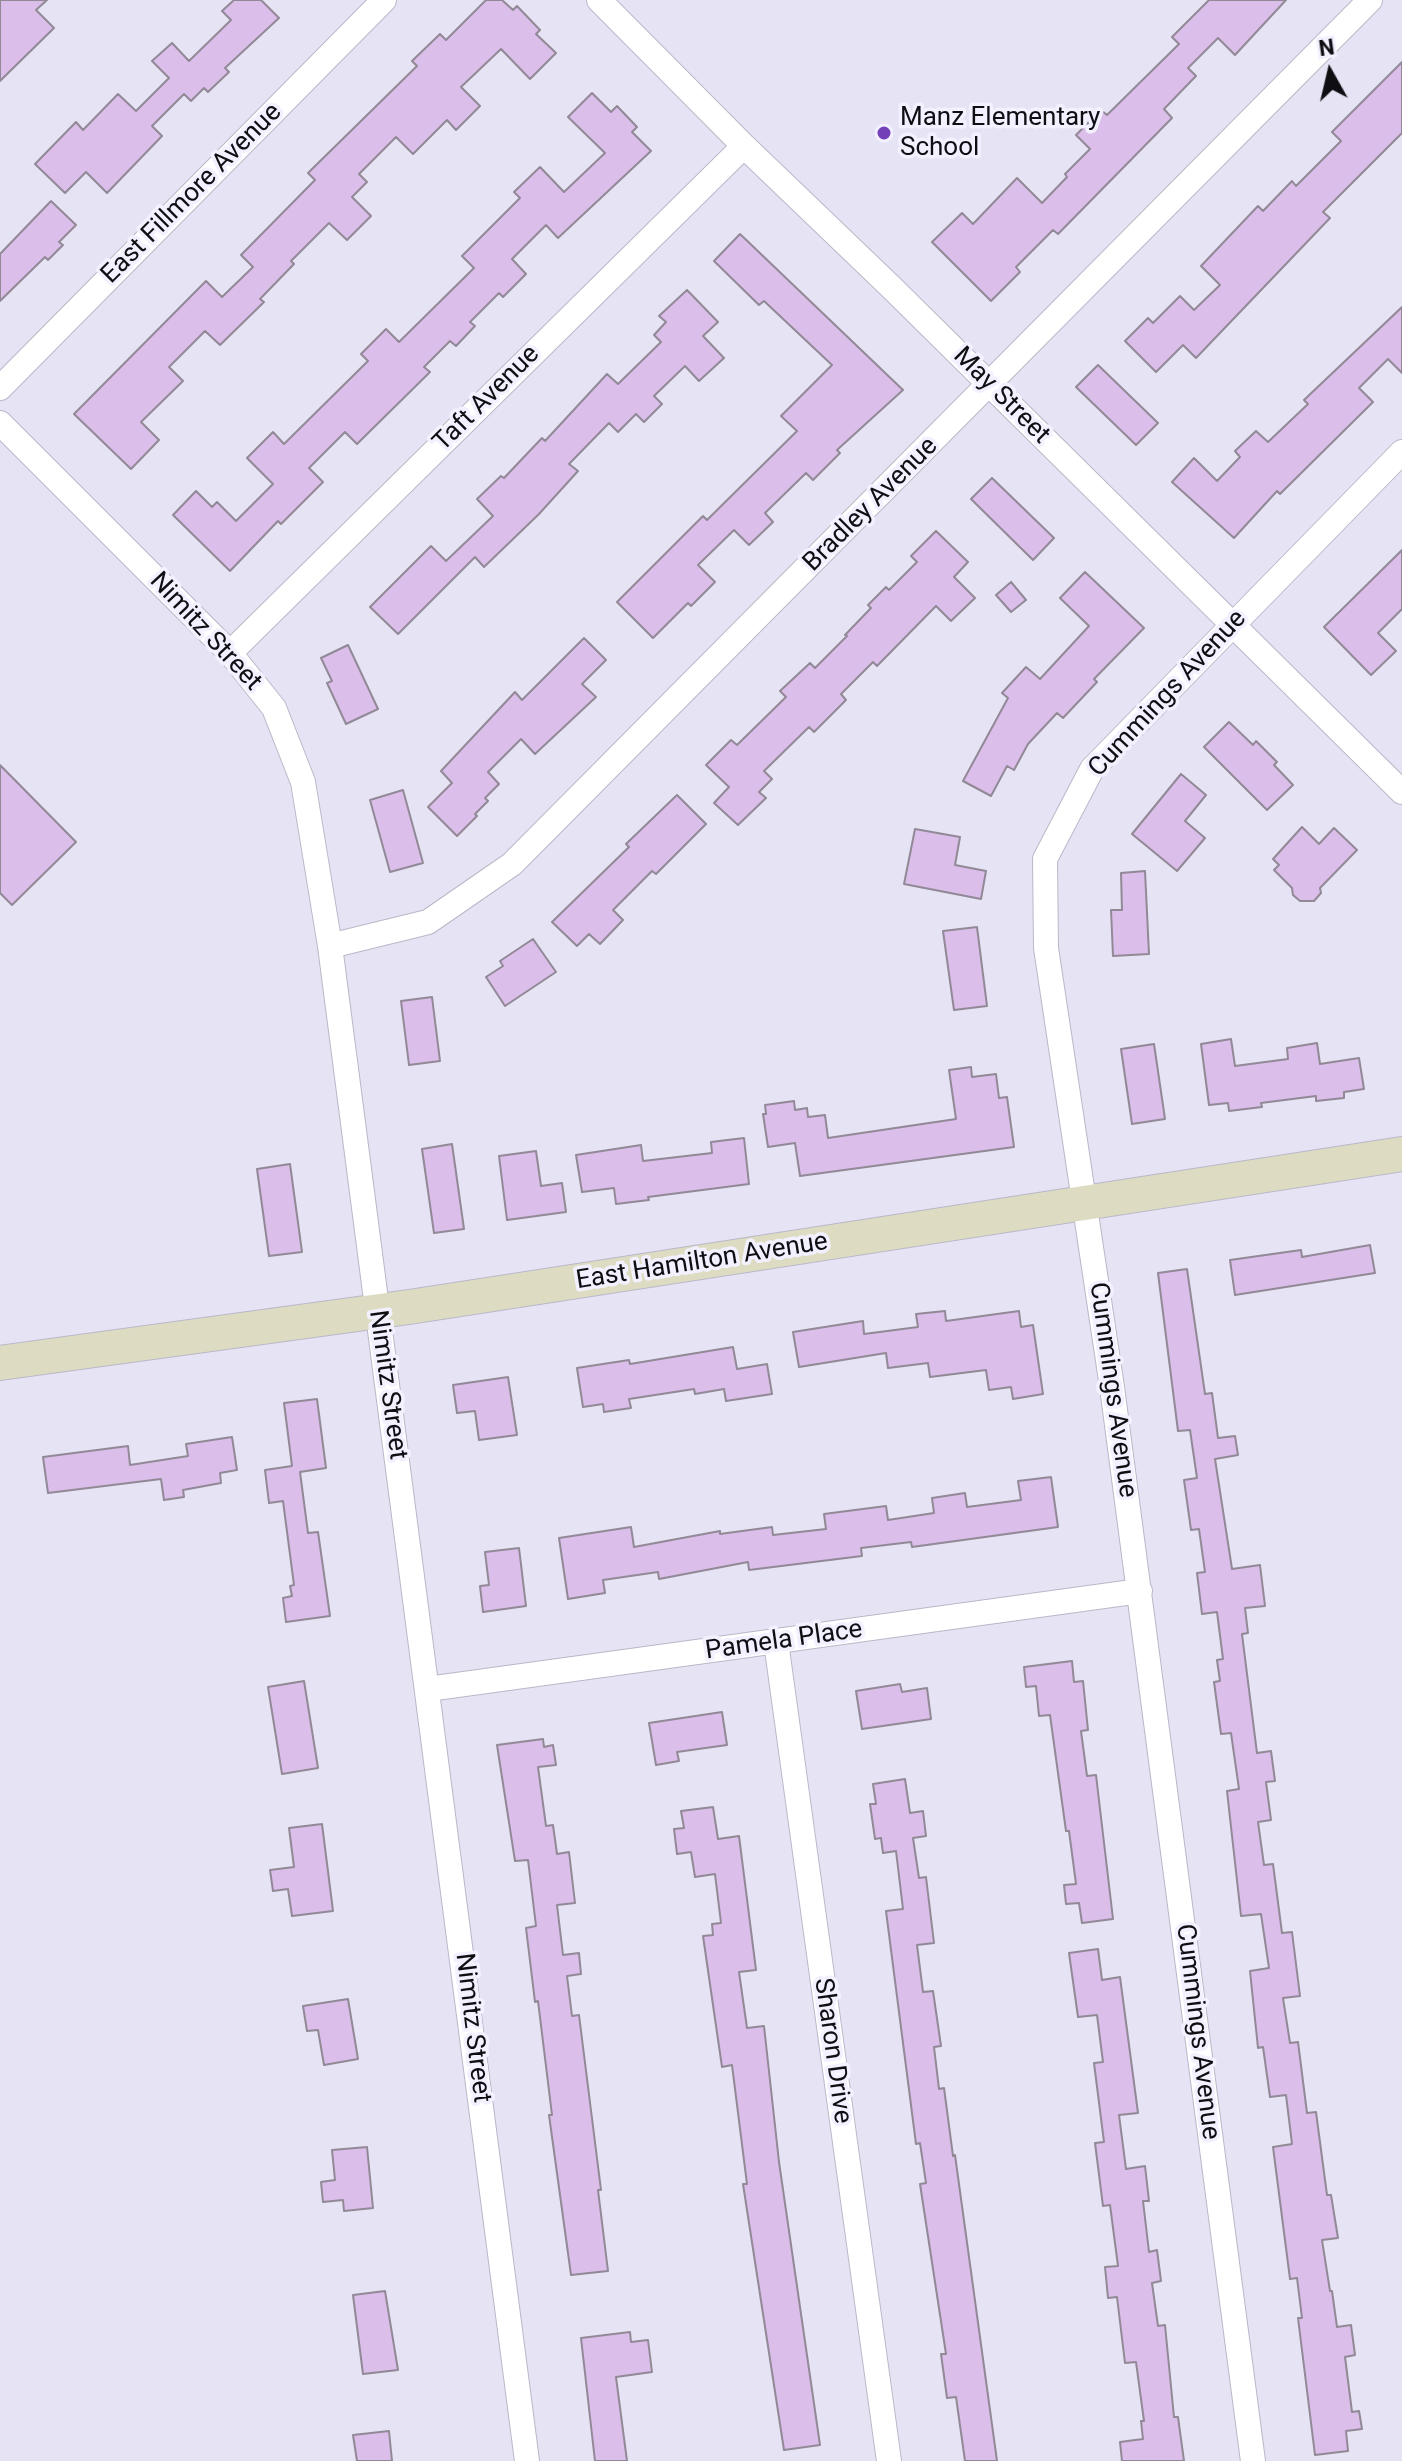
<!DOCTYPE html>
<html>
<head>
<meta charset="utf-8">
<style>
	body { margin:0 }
	#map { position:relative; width:1402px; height:2461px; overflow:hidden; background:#e6e3f4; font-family:Roboto,sans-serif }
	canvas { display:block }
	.north { position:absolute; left:1290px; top:32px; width:80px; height:80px; -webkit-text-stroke:6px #f3f1ff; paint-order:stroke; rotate:352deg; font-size:22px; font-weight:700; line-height:32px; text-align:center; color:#0f0e13 }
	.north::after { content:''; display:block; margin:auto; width:28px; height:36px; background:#0f0e13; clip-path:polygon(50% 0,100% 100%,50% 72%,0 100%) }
</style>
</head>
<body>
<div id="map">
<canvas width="1402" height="2461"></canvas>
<div class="north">N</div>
</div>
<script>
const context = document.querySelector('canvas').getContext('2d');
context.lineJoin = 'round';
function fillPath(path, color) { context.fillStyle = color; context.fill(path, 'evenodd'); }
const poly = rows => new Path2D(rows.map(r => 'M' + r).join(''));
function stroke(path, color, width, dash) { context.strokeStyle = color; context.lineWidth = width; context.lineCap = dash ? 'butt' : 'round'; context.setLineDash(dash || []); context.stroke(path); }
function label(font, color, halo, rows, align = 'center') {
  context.font = font + ' Roboto,sans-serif'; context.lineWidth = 7; context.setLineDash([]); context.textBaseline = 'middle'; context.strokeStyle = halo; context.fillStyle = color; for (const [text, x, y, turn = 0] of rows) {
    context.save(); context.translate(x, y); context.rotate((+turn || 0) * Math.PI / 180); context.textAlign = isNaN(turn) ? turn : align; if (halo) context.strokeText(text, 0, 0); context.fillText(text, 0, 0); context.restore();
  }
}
const building = poly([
	[0,0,47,0,36,10,54,28,0,81,0,0],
	[234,0,261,0,279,18,225,68,229,72,208,92,204,88,191,101,184,94,152,126,162,136,107,193,86,172,65,193,35,164,76,122,83,130,118,94,136,111,169,78,152,61,172,43,189,61,231,20,222,11,234,0],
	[486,0,502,0,513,10,517,6,540,30,536,34,556,53,530,79,501,49,461,87,480,106,456,130,447,120,413,154,396,137,359,174,367,182,352,197,371,216,347,240,329,223,291,261,294,264,260,299,264,302,220,345,205,331,169,367,183,381,141,422,159,440,131,469,74,414,206,281,222,297,253,267,241,255,315,180,308,173,417,66,412,61,440,34,446,40,486,0],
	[1209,0,1286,0,1235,55,1218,38,1188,68,1196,76,1164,109,1172,118,1058,234,1053,230,1016,267,1020,272,991,301,932,242,962,213,973,224,1017,178,1042,203,1067,177,1065,174,1090,149,1076,135,1101,110,1107,115,1179,44,1172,37,1209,0],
	[1402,62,1402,133,1323,212,1330,218,1196,358,1183,345,1156,372,1125,341,1148,318,1153,323,1180,296,1194,310,1220,285,1201,266,1258,206,1263,211,1292,181,1296,186,1341,141,1332,132,1402,62],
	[592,93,611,112,617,106,637,127,632,132,651,151,558,238,546,225,512,259,526,274,503,297,499,293,470,322,475,326,456,346,450,341,424,367,430,372,357,444,345,432,309,468,323,482,281,524,278,521,230,571,173,515,196,491,212,507,217,502,236,521,273,484,247,458,273,432,284,444,368,361,361,354,386,329,399,342,474,268,462,256,520,198,514,192,540,167,564,192,605,153,568,117,592,93],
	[51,201,76,225,59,242,63,245,48,260,45,257,0,301,0,254,51,201],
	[740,234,903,390,837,450,840,453,813,480,806,473,765,513,773,522,749,545,734,530,698,565,715,582,691,606,688,603,653,638,617,602,703,516,707,520,797,431,781,416,832,365,764,301,759,305,714,261,740,234],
	[687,290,718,322,703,336,724,358,699,381,685,366,654,396,662,404,644,422,636,414,618,432,609,423,569,464,578,471,539,514,484,567,475,557,398,634,370,607,431,546,446,561,493,516,477,499,501,476,504,478,542,438,545,441,607,374,618,384,661,342,654,335,666,322,659,316,687,290],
	[1402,307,1402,373,1388,359,1359,388,1373,402,1280,494,1277,491,1234,538,1172,482,1194,458,1217,481,1240,457,1235,451,1256,431,1268,442,1308,404,1304,400,1402,307],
	[1098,365,1158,423,1136,445,1076,387,1098,365],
	[992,478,1054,538,1033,560,971,499,992,478],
	[936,531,968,562,954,577,975,598,951,621,936,606,877,666,873,662,841,694,846,700,814,732,809,727,764,771,772,779,759,792,766,798,738,825,714,803,729,787,706,765,731,740,737,745,786,697,780,691,810,663,815,668,847,636,845,635,871,608,868,605,886,587,889,590,917,562,911,556,936,531],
	[1402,550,1402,609,1378,633,1396,651,1371,675,1324,627,1402,550],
	[1085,572,1144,628,1094,679,1097,682,1063,718,1057,713,1028,744,1014,770,1007,766,991,796,963,781,1008,698,1002,693,1026,667,1040,679,1089,626,1060,598,1085,572],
	[1011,582,1026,600,1011,612,996,595,1011,582],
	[584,638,606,660,582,684,596,697,535,754,521,739,488,772,499,784,485,798,488,801,475,814,477,816,457,836,428,807,452,783,441,771,515,692,522,700,584,638],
	[348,645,378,709,346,724,327,683,332,681,321,658,348,645],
	[1229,722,1253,745,1256,741,1277,762,1274,765,1293,785,1267,810,1204,747,1229,722],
	[0,765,76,842,12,905,0,893,0,765],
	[1181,774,1206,795,1185,821,1205,838,1177,871,1132,834,1181,774],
	[403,790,423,863,390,872,370,800,403,790],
	[677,795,706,824,656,874,652,871,613,910,623,920,600,944,589,934,577,946,552,922,629,847,626,844,677,795],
	[1302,827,1319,844,1334,828,1357,850,1320,888,1321,893,1314,901,1300,901,1293,895,1292,888,1274,870,1279,865,1273,859,1302,827],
	[915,829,960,837,955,865,986,871,981,899,904,884,915,829],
	[1145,871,1149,954,1113,956,1111,910,1122,910,1121,873,1145,871],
	[977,927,987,1006,954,1010,943,931,977,927],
	[533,939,556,972,505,1006,486,977,503,966,500,961,533,939],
	[432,997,440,1061,409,1065,401,1001,432,997],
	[1231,1039,1235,1066,1288,1059,1287,1048,1317,1043,1320,1064,1359,1058,1364,1089,1344,1092,1344,1098,1316,1101,1316,1096,1261,1103,1262,1107,1229,1111,1228,1103,1209,1105,1201,1044,1231,1039],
	[1154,1044,1165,1119,1132,1124,1121,1049,1154,1044],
	[971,1067,972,1077,996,1074,999,1098,1007,1097,1014,1147,800,1176,795,1143,768,1147,763,1114,766,1114,765,1105,794,1101,795,1110,807,1108,808,1117,825,1115,828,1138,956,1119,949,1070,971,1067],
	[744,1138,749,1184,648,1197,649,1200,616,1204,614,1188,582,1192,576,1155,641,1145,643,1161,712,1153,711,1142,744,1138],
	[452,1144,464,1229,434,1233,422,1149,452,1144],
	[536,1151,541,1186,562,1183,566,1212,507,1220,499,1156,536,1151],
	[290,1164,302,1252,269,1256,257,1169,290,1164],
	[1370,1245,1375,1273,1235,1295,1230,1260,1301,1250,1302,1257,1370,1245],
	[1187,1269,1205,1394,1212,1393,1218,1438,1235,1436,1238,1455,1215,1459,1232,1569,1260,1565,1265,1606,1245,1608,1248,1633,1242,1634,1257,1753,1271,1751,1275,1781,1266,1782,1271,1820,1258,1822,1264,1865,1273,1864,1282,1933,1292,1932,1300,1996,1283,1998,1290,2043,1298,2042,1307,2113,1316,2112,1327,2195,1331,2195,1338,2238,1322,2240,1330,2291,1332,2291,1337,2327,1351,2325,1355,2355,1345,2357,1352,2412,1359,2411,1362,2429,1346,2431,1348,2451,1315,2455,1298,2318,1302,2318,1297,2278,1290,2279,1273,2147,1292,2144,1286,2095,1270,2097,1263,2047,1258,2048,1250,1971,1269,1968,1261,1914,1241,1916,1227,1791,1239,1789,1231,1733,1221,1734,1214,1682,1220,1681,1217,1660,1223,1659,1217,1612,1202,1614,1197,1573,1205,1572,1199,1529,1191,1530,1184,1480,1197,1478,1190,1430,1178,1431,1158,1273,1187,1269],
	[945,1311,946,1321,1019,1311,1021,1327,1033,1325,1043,1394,1013,1399,1011,1387,989,1390,986,1370,930,1377,928,1363,888,1368,886,1353,799,1367,793,1332,863,1321,864,1334,918,1327,916,1314,945,1311],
	[733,1347,737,1369,767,1364,772,1394,726,1401,724,1389,695,1394,694,1389,629,1399,631,1408,604,1412,603,1404,583,1407,577,1368,629,1360,630,1364,733,1347],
	[508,1377,517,1435,479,1440,475,1411,457,1413,453,1385,508,1377],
	[317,1399,326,1468,300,1472,308,1533,318,1532,330,1616,286,1622,283,1598,292,1596,290,1586,294,1585,283,1501,269,1503,265,1470,292,1466,284,1403,317,1399],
	[232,1437,237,1470,220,1473,221,1483,183,1490,184,1497,164,1500,161,1479,48,1493,43,1457,128,1446,130,1465,188,1456,186,1444,232,1437],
	[1051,1477,1058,1527,912,1547,911,1542,861,1548,862,1556,749,1570,748,1562,659,1579,658,1572,603,1580,605,1593,568,1599,559,1538,631,1527,634,1547,720,1531,720,1534,772,1527,773,1535,826,1529,824,1514,886,1506,888,1520,934,1513,932,1498,965,1493,967,1507,1021,1500,1018,1481,1051,1477],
	[519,1548,526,1606,483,1612,480,1586,489,1585,485,1552,519,1548],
	[1072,1661,1074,1682,1083,1681,1088,1730,1081,1731,1087,1776,1096,1775,1113,1919,1082,1923,1079,1903,1066,1904,1064,1885,1076,1884,1069,1831,1066,1831,1050,1715,1039,1716,1036,1686,1026,1687,1024,1667,1072,1661],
	[304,1681,318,1768,282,1774,268,1687,304,1681],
	[900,1684,902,1692,927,1688,931,1719,862,1729,856,1691,900,1684],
	[722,1712,727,1745,677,1752,679,1761,656,1765,649,1723,722,1712],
	[543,1739,544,1747,553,1745,556,1765,538,1767,546,1826,553,1825,557,1854,569,1852,575,1903,557,1905,563,1955,579,1953,581,1974,567,1976,572,2016,579,2015,601,2190,598,2190,608,2271,571,2275,549,2115,552,2115,538,2001,535,2002,526,1928,536,1926,528,1860,515,1861,497,1745,543,1739],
	[905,1779,910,1813,923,1811,926,1836,913,1838,919,1878,926,1877,934,1943,917,1945,923,1992,933,1991,941,2046,934,2047,939,2089,944,2088,953,2156,955,2155,997,2461,965,2461,956,2397,947,2398,941,2354,946,2354,920,2184,926,2183,920,2143,916,2144,886,1911,903,1909,896,1851,883,1853,881,1838,875,1839,870,1804,876,1804,873,1784,905,1779],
	[713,1807,718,1839,739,1836,756,1970,739,1972,747,2028,764,2026,779,2162,820,2445,784,2450,743,2184,747,2184,732,2065,722,2067,703,1936,713,1935,712,1924,721,1923,715,1874,695,1877,691,1852,677,1854,674,1829,684,1828,681,1811,713,1807],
	[322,1824,333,1911,292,1916,288,1889,273,1891,270,1870,294,1867,289,1828,322,1824],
	[1098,1949,1102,1980,1120,1977,1138,2113,1119,2115,1126,2169,1145,2166,1149,2201,1143,2201,1149,2252,1157,2250,1161,2281,1152,2283,1158,2326,1165,2325,1174,2417,1178,2417,1184,2461,1122,2461,1120,2442,1143,2439,1141,2421,1144,2421,1136,2362,1125,2363,1117,2297,1108,2298,1105,2267,1118,2266,1110,2205,1103,2206,1095,2143,1104,2142,1094,2063,1103,2062,1097,2015,1078,2017,1069,1953,1098,1949],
	[348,1999,358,2059,324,2065,318,2030,307,2031,303,2006,348,1999],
	[367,2147,373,2208,344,2211,343,2200,323,2202,321,2182,335,2180,332,2150,367,2147],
	[385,2291,398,2370,363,2374,353,2295,385,2291],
	[630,2332,631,2342,648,2340,652,2372,616,2377,627,2461,595,2461,581,2338,630,2332],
	[389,2431,392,2461,357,2461,353,2435,389,2431]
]);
fillPath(building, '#dbbee9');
stroke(building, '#928997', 2);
const street = poly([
	[599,0,744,146,890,286,1402,792],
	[0,388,384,0],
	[0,423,230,653,274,708,303,782,330,946,527,2461],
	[230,653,744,146],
	[330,946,428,922,512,864,1370,0],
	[776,1642,889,2461],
	[428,1689,1140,1591],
	[1253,2461,1112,1387,1046,948,1045,859,1092,769,1402,452]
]);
const secondary = poly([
	[0,1363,409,1307,1402,1154]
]);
stroke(street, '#bab8c8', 26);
stroke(secondary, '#bab8c8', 36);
stroke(street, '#fff', 24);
stroke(secondary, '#dddcc2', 34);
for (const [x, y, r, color] of [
	[884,133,8,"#7340b7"]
]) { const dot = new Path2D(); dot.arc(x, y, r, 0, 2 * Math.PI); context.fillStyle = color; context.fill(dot); stroke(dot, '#f3f1ff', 3); }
label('26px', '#0f0e13', '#f3f1ff', [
	["Manz Elementary",900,118],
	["School",900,148]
], 'left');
label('26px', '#0f0e13', '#f3f1ff', [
	["East Fillmore Avenue",192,194,-45],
	["May Street",1001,396,45],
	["Taft Avenue",487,399,-45],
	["Bradley Avenue",871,505,-45],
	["Nimitz Street",205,632,47],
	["Cummings Avenue",1168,694,-47],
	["East Hamilton Avenue",702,1262,-9],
	["Nimitz Street",387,1385,82],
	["Cummings Avenue",1112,1390,82],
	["Pamela Place",784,1641,-8],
	["Nimitz Street",472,2028,83],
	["Cummings Avenue",1197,2032,83],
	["Sharon Drive",832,2051,82]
]);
</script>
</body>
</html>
